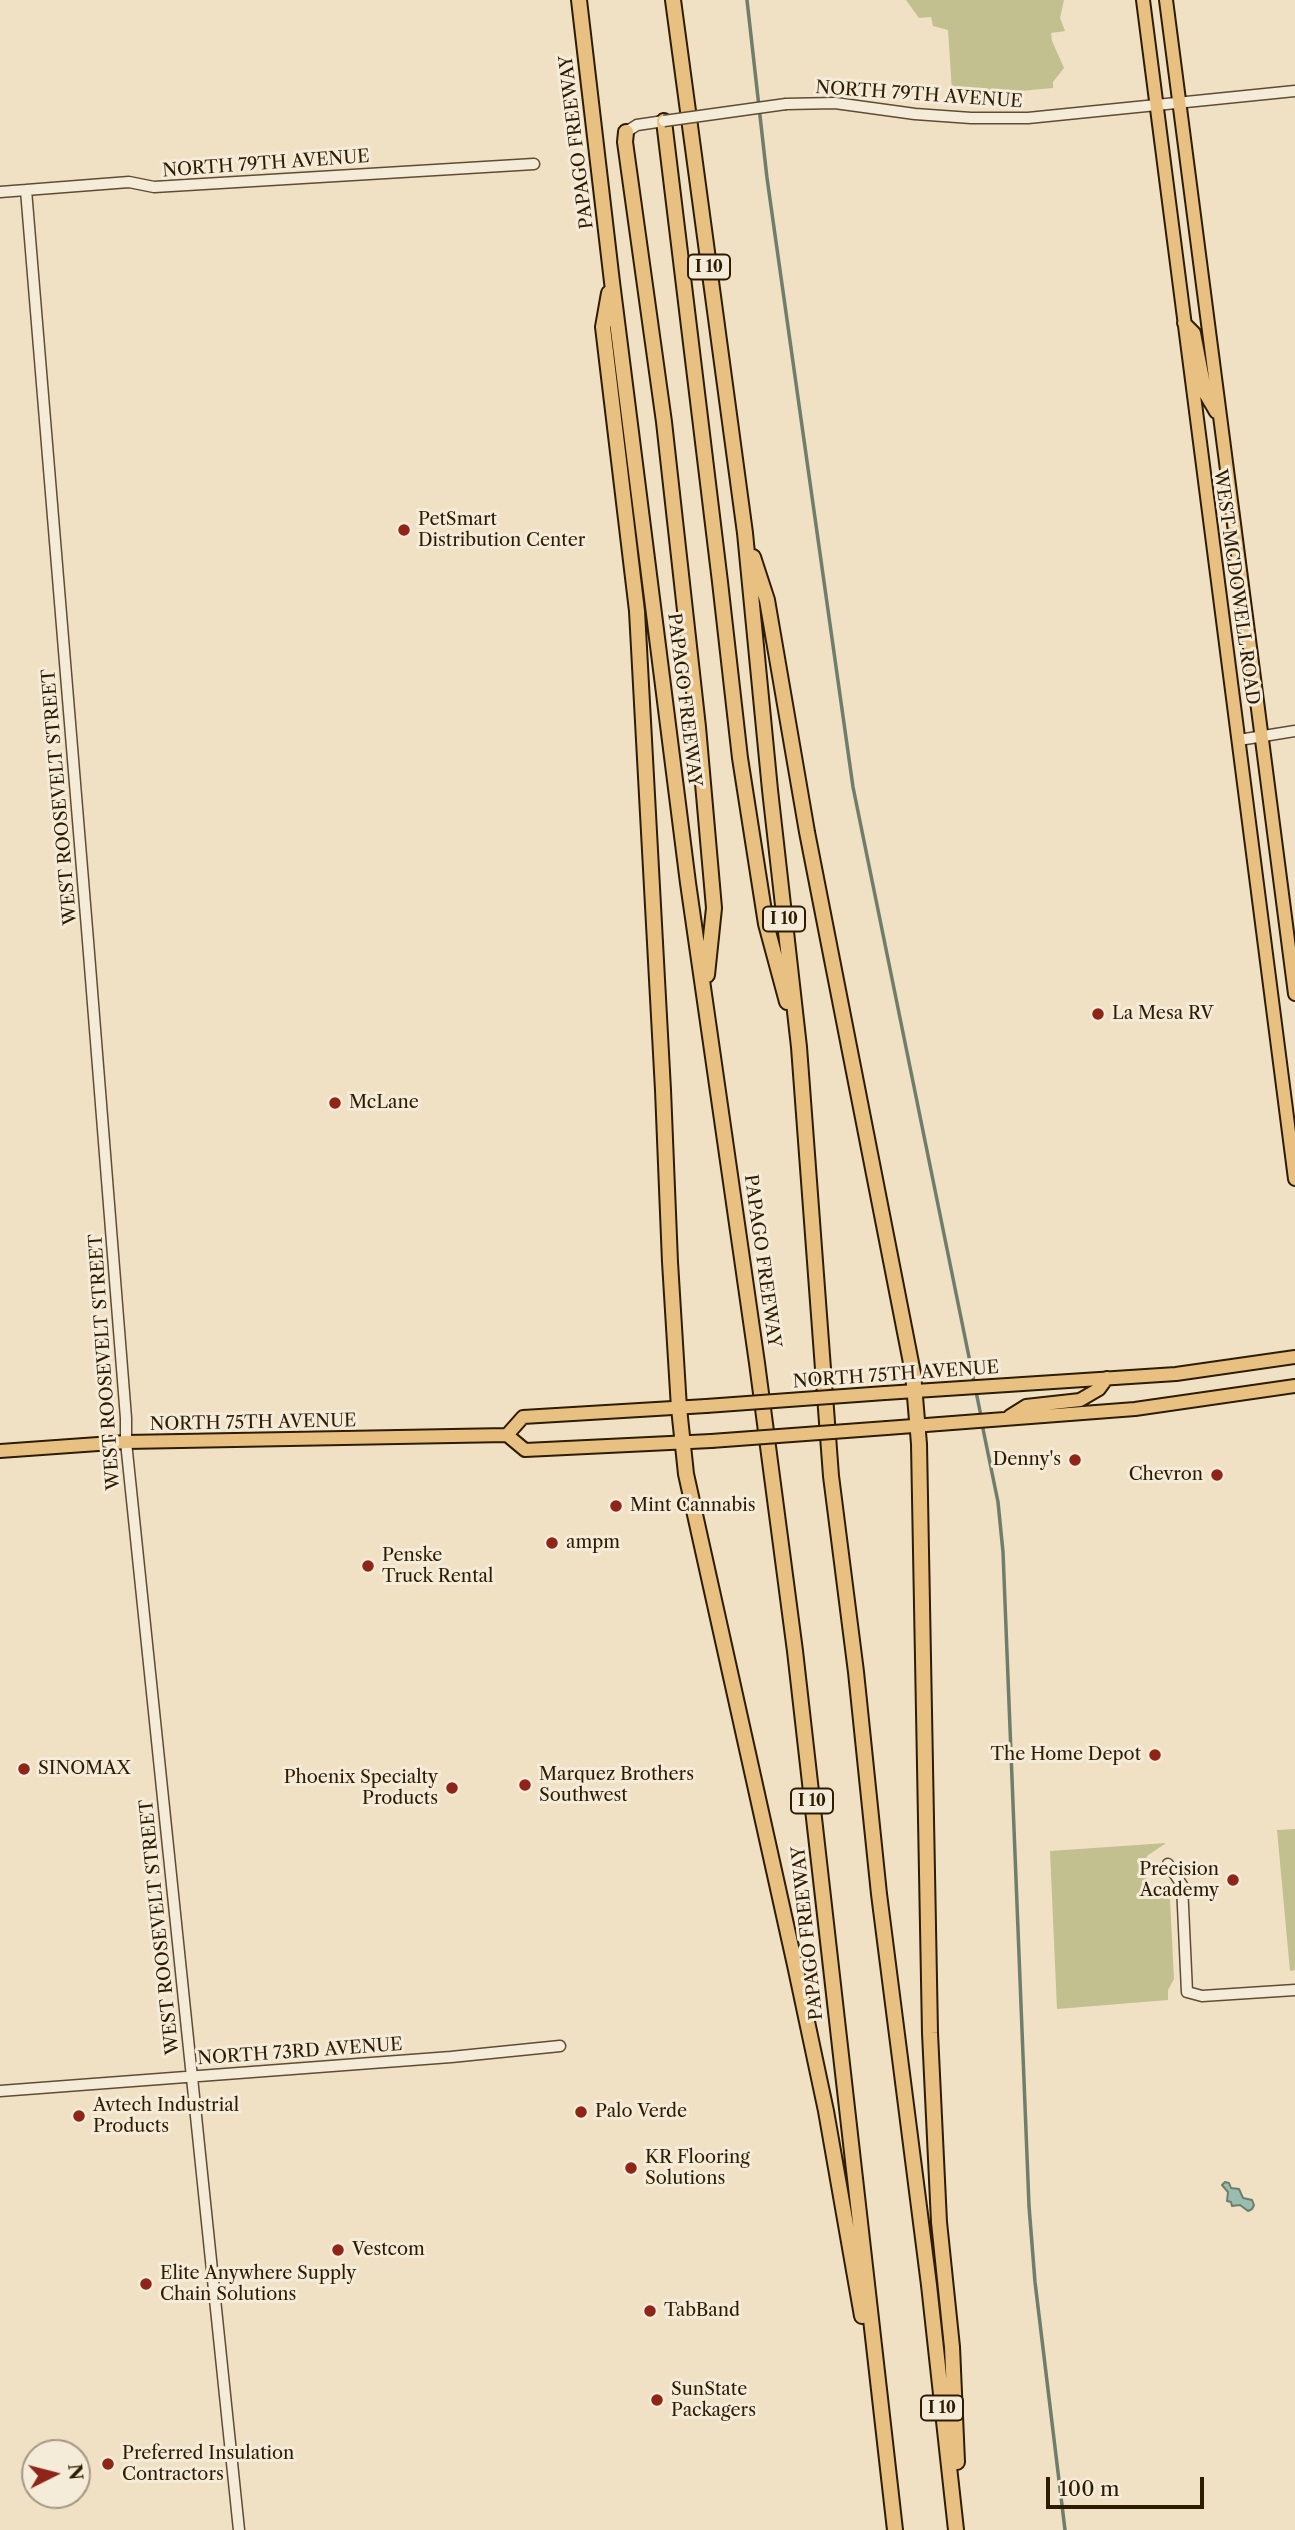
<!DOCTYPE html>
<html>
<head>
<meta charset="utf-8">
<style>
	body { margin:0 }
	#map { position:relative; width:1295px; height:2530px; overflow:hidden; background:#f0e0c4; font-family:"Libre Caslon Text",serif }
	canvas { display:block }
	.north { position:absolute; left:21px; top:2439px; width:70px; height:70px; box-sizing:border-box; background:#f5ebd9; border:2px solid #a59883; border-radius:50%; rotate:84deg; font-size:19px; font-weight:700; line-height:28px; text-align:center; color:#2e1c01 }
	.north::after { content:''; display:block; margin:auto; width:24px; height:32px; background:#8f2418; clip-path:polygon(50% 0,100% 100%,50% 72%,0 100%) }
	.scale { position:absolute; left:1046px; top:2477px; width:158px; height:32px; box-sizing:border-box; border:4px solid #2e1c01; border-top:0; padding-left:9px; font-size:21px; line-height:24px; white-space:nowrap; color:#2e1c01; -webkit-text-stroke:5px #f5ebd9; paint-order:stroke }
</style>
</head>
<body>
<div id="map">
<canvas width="1295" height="2530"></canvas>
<div class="north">N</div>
<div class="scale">100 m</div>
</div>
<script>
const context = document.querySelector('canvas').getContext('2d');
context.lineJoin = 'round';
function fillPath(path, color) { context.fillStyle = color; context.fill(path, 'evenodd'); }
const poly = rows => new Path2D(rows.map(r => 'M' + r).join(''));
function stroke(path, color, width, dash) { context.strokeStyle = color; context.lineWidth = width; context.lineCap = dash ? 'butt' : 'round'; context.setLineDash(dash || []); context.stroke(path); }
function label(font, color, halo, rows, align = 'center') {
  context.font = font + ' "Libre Caslon Text",serif'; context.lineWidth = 6; context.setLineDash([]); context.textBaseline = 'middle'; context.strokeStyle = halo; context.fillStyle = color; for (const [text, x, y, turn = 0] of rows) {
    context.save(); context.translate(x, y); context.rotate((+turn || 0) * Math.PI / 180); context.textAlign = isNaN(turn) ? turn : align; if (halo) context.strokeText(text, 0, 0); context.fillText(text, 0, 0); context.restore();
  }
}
fillPath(poly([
	[906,0,1064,0,1060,18,1065,31,1051,33,1052,41,1064,68,1053,82,1053,88,965,96,952,91,948,30,933,26,931,17,919,18],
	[1295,1829,1295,1970,1290,1971,1277,1830],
	[1166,1843,1147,1856,1144,1870,1150,1885,1170,1899,1174,1979,1168,1990,1168,2000,1057,2009,1050,1851]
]), '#c2c08f');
const water = poly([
	[1225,2182,1229,2183,1231,2188,1239,2189,1243,2198,1252,2200,1254,2205,1252,2209,1248,2211,1240,2205,1232,2206,1231,2202,1227,2201,1228,2192,1222,2185,1225,2182]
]);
fillPath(water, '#9abdb2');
stroke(water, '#6f7d6b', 2);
stroke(poly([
	[747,0,767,178,853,787,981,1416],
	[982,1424,998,1502,1003,1552,1029,2206,1035,2282,1065,2530]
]), '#6f7d6b', 3.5);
const minor = poly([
	[786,104,835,103,915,114,971,118,1028,118,1295,91],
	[626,132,637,125,664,121],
	[26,190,88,941,126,1418,126,1442,239,2530],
	[0,192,129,182,154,187,534,164],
	[1239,740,1295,731],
	[1168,1864,1182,1885,1187,1992,1202,1996,1295,1990],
	[0,2091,451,2057,560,2046]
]);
const major = poly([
	[1143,0,1295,1179],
	[1166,0,1295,994],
	[1184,323,1194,333,1206,395,1216,412],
	[885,1393,1176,1374,1295,1357],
	[1010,1416,1026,1406,1080,1400,1099,1389,1107,1378],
	[887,1428,1135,1409,1295,1386],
	[507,1435,523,1417,706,1406],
	[0,1451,126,1442,507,1435,525,1450,711,1441]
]);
const highway = poly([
	[579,0,612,282,688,883,757,1363,795,1651,895,2530],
	[673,0,745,533,770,790,799,1047,831,1476,856,1672,879,1894,929,2285,956,2530],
	[664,121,720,582,740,758,766,924,787,1002],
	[626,132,625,142,664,422,698,727,714,908,707,975],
	[609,293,603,327,637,611,663,1090,670,1262,679,1408,686,1474,795,1965,826,2111,862,2316],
	[753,557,767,600,807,832,913,1373,919,1444,930,2033,939,2222,952,2347,957,2462]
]);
stroke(minor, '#5e4d32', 13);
stroke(major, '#2e1c01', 16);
stroke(highway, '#2e1c01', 18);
stroke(minor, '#f5ebd9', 10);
stroke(major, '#e8c082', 12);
stroke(highway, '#e8c082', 14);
const minorBridge = poly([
	[664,121,786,104]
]);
const majorBridge = poly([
	[706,1406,885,1393],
	[711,1441,887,1428]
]);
stroke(minorBridge, '#5e4d32', 13, []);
stroke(majorBridge, '#2e1c01', 16, []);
stroke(minorBridge, '#f5ebd9', 10);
stroke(majorBridge, '#e8c082', 12);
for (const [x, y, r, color] of [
	[404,530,7,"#8f2418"],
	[1098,1014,7,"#8f2418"],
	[335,1103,7,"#8f2418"],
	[1075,1460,7,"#8f2418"],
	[1217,1475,7,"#8f2418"],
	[616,1506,7,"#8f2418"],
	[552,1543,7,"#8f2418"],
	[368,1566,7,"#8f2418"],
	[1155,1755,7,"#8f2418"],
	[24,1769,7,"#8f2418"],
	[525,1785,7,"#8f2418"],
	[452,1788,7,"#8f2418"],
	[1233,1880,7,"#8f2418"],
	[581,2112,7,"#8f2418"],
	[79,2116,7,"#8f2418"],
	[631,2168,7,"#8f2418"],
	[338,2250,7,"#8f2418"],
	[146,2284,7,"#8f2418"],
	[650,2311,7,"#8f2418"],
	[657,2400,7,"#8f2418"],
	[108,2464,7,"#8f2418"]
]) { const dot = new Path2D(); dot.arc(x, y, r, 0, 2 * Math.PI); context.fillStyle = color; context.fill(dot); stroke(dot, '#f5ebd9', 2.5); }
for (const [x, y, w] of [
	[709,267,42],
	[784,919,42],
	[812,1801,42],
	[942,2408,42]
]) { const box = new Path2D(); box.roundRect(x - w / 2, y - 12.5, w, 25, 5); context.fillStyle = '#f5ebd9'; context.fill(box); stroke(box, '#2e1c01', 2); }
label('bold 16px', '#2e1c01', null, [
	["I 10",709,267],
	["I 10",784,919],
	["I 10",812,1801],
	["I 10",942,2408]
]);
label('18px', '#2e1c01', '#f5ebd9', [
	["NORTH 79TH AVENUE",919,95,4],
	["PAPAGO FREEWAY",577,142,-97],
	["NORTH 79TH AVENUE",266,164,-4],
	["WEST MCDOWELL ROAD",1236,587,82],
	["PAPAGO FREEWAY",684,700,83],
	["WEST ROOSEVELT STREET",60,797,-95],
	["PAPAGO FREEWAY",762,1261,82],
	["WEST ROOSEVELT STREET",105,1362,-94],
	["NORTH 75TH AVENUE",896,1375,-4],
	["NORTH 75TH AVENUE",253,1423,-1],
	["WEST ROOSEVELT STREET",160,1927,-96],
	["PAPAGO FREEWAY",808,1933,-96],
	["NORTH 73RD AVENUE",300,2052,-4]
]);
label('18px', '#2e1c01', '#f5ebd9', [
	["PetSmart",418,520],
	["Distribution Center",418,541],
	["La Mesa RV",1112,1014],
	["McLane",349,1103],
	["Denny's",1061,1460,"right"],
	["Chevron",1203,1475,"right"],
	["Mint Cannabis",630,1506],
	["ampm",566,1543],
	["Penske",382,1556],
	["Truck Rental",382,1577],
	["The Home Depot",1141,1755,"right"],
	["SINOMAX",38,1769],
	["Marquez Brothers",539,1775],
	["Southwest",539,1796],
	["Phoenix Specialty",438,1778,"right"],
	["Products",438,1799,"right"],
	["Precision",1219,1870,"right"],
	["Academy",1219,1891,"right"],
	["Avtech Industrial",93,2106],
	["Products",93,2127],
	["Palo Verde",595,2112],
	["KR Flooring",645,2158],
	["Solutions",645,2179],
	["Vestcom",352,2250],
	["Elite Anywhere Supply",160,2274],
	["Chain Solutions",160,2295],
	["TabBand",664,2311],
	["SunState",671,2390],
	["Packagers",671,2411],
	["Preferred Insulation",122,2454],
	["Contractors",122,2475]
], 'left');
</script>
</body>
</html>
